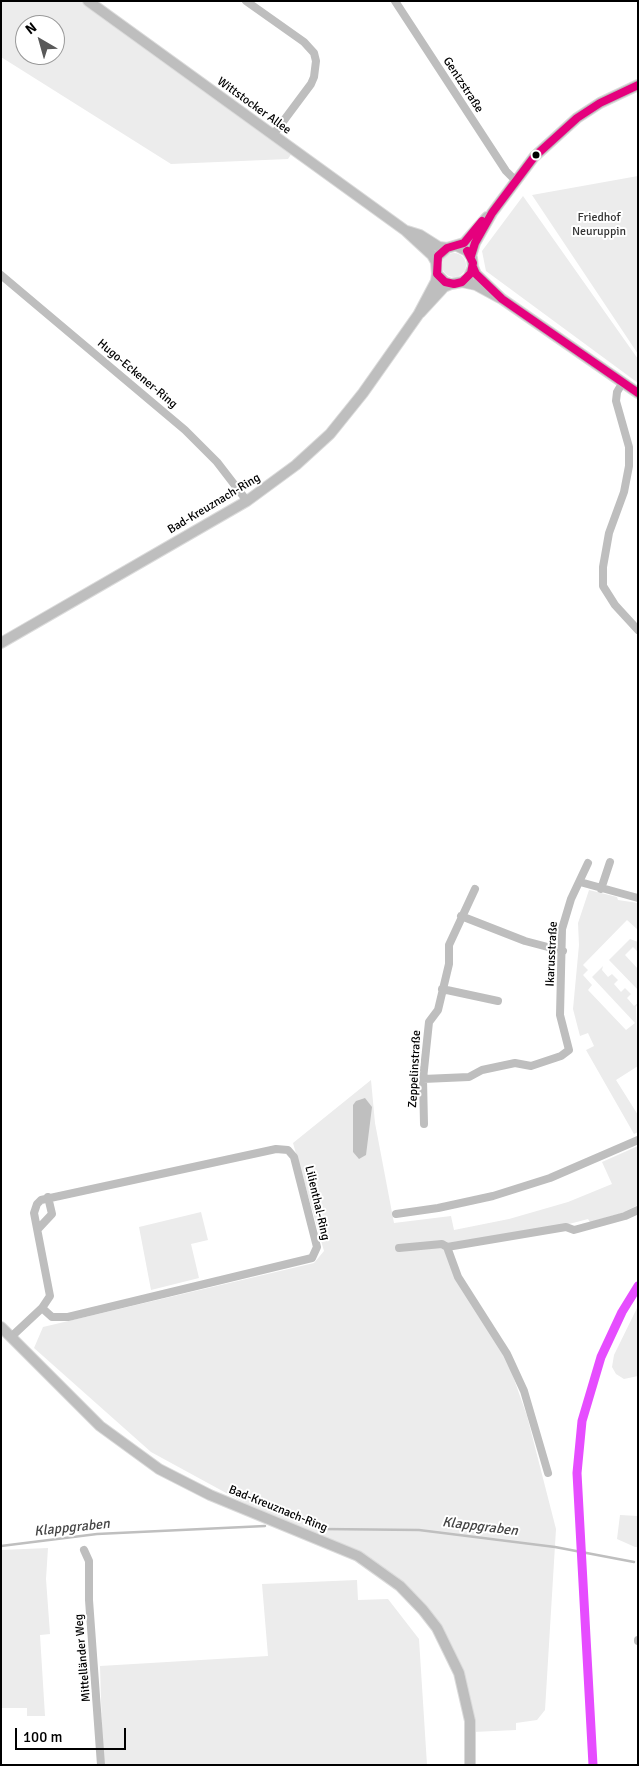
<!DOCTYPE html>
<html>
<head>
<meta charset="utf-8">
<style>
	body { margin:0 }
	#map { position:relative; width:639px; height:1766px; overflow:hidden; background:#fff; font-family:Signika,sans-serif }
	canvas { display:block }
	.frame { position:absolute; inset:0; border:2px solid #000; pointer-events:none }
	.north { position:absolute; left:15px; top:15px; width:50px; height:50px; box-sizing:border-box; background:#fff; border:1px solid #999; border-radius:50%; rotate:322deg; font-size:14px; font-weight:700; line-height:20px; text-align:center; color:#000 }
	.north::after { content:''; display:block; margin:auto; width:18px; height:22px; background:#595959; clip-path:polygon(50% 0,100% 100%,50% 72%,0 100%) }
	.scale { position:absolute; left:15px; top:1728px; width:111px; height:22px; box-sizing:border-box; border:2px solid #000; border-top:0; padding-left:6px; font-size:15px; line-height:18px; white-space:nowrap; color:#000; -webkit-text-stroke:4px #fff; paint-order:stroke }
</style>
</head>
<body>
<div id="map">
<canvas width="639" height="1766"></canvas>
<div class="frame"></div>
<div class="north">N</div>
<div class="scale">100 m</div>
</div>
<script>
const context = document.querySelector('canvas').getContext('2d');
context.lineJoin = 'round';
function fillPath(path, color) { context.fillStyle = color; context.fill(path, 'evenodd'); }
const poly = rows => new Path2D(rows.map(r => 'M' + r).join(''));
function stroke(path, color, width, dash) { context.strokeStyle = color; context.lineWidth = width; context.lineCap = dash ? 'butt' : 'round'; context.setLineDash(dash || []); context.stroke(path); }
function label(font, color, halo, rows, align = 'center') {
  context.font = font + ' Signika,sans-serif'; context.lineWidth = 4; context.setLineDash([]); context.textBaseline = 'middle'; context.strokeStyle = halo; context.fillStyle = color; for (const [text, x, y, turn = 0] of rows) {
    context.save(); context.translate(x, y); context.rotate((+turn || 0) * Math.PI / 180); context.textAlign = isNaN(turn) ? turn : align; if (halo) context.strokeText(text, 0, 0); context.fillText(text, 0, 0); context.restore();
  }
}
fillPath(poly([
	[1,1,82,1,292,153,288,159,171,164,1,57],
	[25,25,55,25,55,55,25,55],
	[638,176,638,354,532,195],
	[523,196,638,359,638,383,486,271,482,251],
	'442 265a12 12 0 1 1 24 0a12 12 0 1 1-24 0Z',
	[589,890,617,897,618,900,638,903,638,930,627,920,583,965,588,970,583,975,592,985,588,990,626,1030,635,1023,592,977,603,966,602,970,608,977,612,974,618,980,614,984,621,992,625,988,631,994,627,998,634,1006,638,1003,636,1007,638,1066,616,1080,638,1115,638,1132,634,1134,586,1050,594,1046,588,1033,580,1036,573,1009,579,945,578,923],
	[630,939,638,942,638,952,633,947,625,955,638,969,638,990,609,960],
	[371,1080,375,1123,394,1223,451,1216,454,1230,509,1219,568,1202,612,1184,602,1162,638,1146,638,1205,622,1213,590,1222,588,1219,550,1229,448,1243,442,1241,440,1247,446,1250,458,1281,508,1362,527,1416,556,1529,545,1710,537,1720,516,1723,516,1730,473,1732,450,1649,386,1571,261,1512,151,1452,34,1348,43,1327,314,1263,324,1251,293,1143],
	[201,1212,208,1240,191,1244,199,1278,151,1290,139,1227],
	[638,1306,638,1376,624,1379,616,1374,612,1367,614,1355],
	[620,1515,638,1516,638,1547,635,1547,617,1539],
	[48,1548,46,1579,50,1634,40,1635,45,1716,27,1716,27,1708,1,1708,1,1550],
	[357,1580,358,1600,388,1599,419,1639,427,1765,103,1765,100,1666,268,1656,262,1584]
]), '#ececec');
fillPath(poly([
	[365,1098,372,1107,366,1155,359,1159,353,1152,353,1105,356,1101]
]), '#bfbfbf');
stroke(poly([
	[322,1529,419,1530,555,1547,634,1562],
	[1,1546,97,1534,265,1526]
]), '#bfbfbf', 2.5);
const major = poly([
	[88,1,406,231,432,255,436,262],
	[407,231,420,235,439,247,447,248],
	[457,246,467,251,472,258,473,267,468,278,462,282,451,284,445,282,437,274,436,262,438,256,447,248,464,243,487,217],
	[471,256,475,243,492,213,534,157,577,118,600,103,638,85],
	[473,267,476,274,502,299,638,393],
	[462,282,476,285,500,298],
	[420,313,444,287,451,284],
	[1,643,247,501,296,465,330,434,363,393,418,315,436,281,437,274],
	[1,1327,100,1426,159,1469,210,1495,358,1556,400,1586,423,1610,437,1628,459,1673,470,1721,470,1765]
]);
stroke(major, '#dbdbdb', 12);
stroke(poly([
	[246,1,304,42,314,53,316,61,314,77,311,84,273,135],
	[395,1,506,171,515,180],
	[1,275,185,430,217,462,247,501],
	[623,382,617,392,616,401,629,447,629,466,624,492,609,533,603,567,603,586,615,605,638,630],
	[580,882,638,898],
	[601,889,610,862],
	[461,916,525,941,563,951],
	[442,989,498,1001],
	[423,1079,469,1077,482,1070,515,1063,531,1066,561,1056,569,1050,560,1015,562,929,571,899,588,863],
	[424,1124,423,1079,429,1022,438,1010,449,964,449,945,475,889],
	[396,1214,438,1208,493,1196,550,1178,638,1140],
	[38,1229,52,1214,48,1197],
	[447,1247,458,1277,507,1354,524,1391,548,1473],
	[399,1248,442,1244,447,1247,566,1227,574,1230,625,1216,638,1210],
	[11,1337,42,1308,50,1296,34,1213,37,1204,41,1200,276,1149,288,1150,294,1157,317,1247,312,1258,68,1317,52,1317,42,1308],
	[84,1550,89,1561,89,1600,101,1765],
	[638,1640,638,1641]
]), '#bebebe', 8);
stroke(major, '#bebebe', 10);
stroke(poly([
	[467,251,473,263,471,273,462,282,454,284,445,282,437,274,438,256,447,248,464,243,482,221],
	[471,256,475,243,492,213,534,157,577,118,600,103,638,85],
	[473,267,476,274,502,299,638,393]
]), '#e5007d', 8);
stroke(poly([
	[593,1765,577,1473,582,1421,601,1357,622,1312,638,1286]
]), '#e64dff', 9);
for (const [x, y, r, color] of [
	[536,155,4.5,"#000"]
]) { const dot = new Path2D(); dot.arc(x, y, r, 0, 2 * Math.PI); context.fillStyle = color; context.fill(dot); stroke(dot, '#fff', 2); }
label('12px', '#000', '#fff', [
	["Gentzstraße",463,85,57],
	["Wittstocker Allee",254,106,36],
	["Hugo-Eckener-Ring",137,374,40],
	["Bad-Kreuznach-Ring",214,504,-31],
	["Ikarusstraße",552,954,-87],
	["Zeppelinstraße",415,1069,-87],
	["Lilienthal-Ring",317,1203,77],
	["Bad-Kreuznach-Ring",278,1509,22],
	["Mittelländer Weg",83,1658,-95]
]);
label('12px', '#333', '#fff', [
	["Friedhof",599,218],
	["Neuruppin",599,232]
]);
label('italic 14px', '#444', '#fff', [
	["Klappgraben",480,1527,7],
	["Klappgraben",72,1528,-6]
]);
</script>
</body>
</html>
